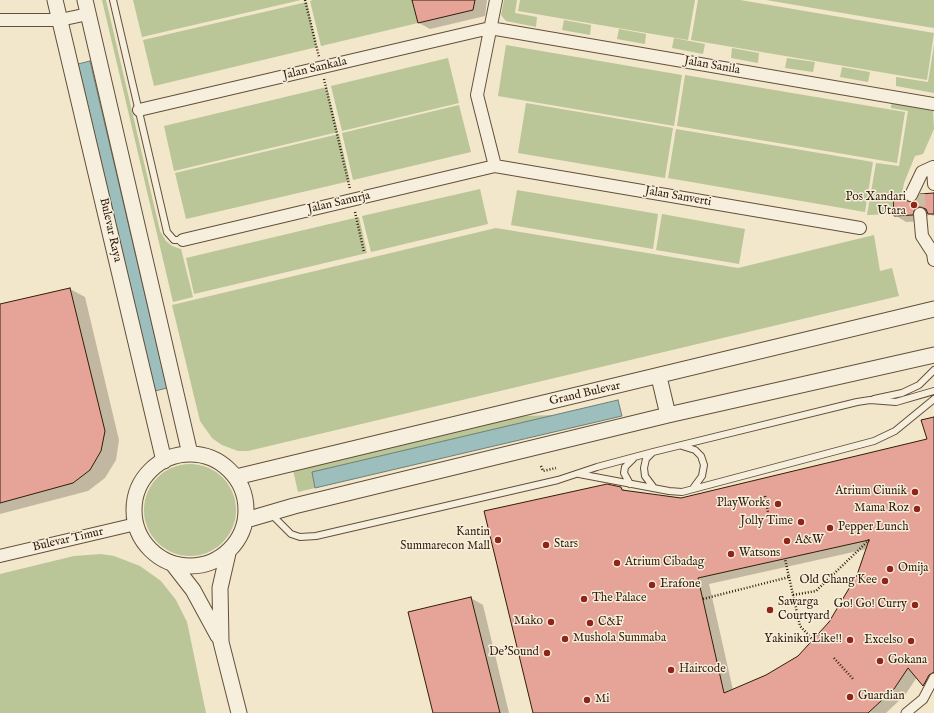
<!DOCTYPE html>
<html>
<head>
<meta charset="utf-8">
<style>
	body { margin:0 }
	canvas { display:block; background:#f2e6cb }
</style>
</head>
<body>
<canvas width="934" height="713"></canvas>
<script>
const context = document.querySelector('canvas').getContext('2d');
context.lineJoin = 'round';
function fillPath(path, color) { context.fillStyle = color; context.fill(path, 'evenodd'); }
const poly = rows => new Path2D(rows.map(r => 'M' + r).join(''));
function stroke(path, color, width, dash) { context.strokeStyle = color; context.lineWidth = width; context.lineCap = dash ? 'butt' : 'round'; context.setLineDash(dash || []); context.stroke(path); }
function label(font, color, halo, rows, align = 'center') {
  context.font = font + ' "IM FELL English",serif'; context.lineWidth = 3; context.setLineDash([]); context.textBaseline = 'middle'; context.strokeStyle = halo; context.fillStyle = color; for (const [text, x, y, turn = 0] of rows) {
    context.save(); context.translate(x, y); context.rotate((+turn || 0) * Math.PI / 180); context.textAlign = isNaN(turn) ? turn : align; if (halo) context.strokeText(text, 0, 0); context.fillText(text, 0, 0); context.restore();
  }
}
fillPath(poly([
	[102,0,106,0,160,231,166,241,172,246,181,249,193,297,173,302],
	[133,0,301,0,142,37],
	[313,0,412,0,418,23,321,46,310,1],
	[504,0,517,0,515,13,537,17,536,27,506,21,501,15],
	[520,0,695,0,688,40,518,11],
	[698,0,740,0,934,33,927,80,691,40],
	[766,0,934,0,934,28,872,18],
	[307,2,317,47,154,86,143,40],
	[564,20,591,25,590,35,562,30],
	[619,29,646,34,645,44,617,39],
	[674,38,705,44,703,54,672,48],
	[506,45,682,75,674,126,498,96],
	[934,45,934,93,896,86,896,77,928,82],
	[732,48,759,53,758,63,731,58],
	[448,58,459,103,342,131,331,86],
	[787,58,815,62,813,72,785,68],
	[842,67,870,72,868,82,840,77],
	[685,75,905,112,897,163,677,126],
	[327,87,338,132,174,171,164,126],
	[526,103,673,128,665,178,518,153],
	[894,103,933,111,934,129,923,154,915,156,904,183,902,194,892,195,893,214,867,215,876,163,899,166,908,111,891,108,891,105],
	[459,105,471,152,353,180,342,133],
	[676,129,873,162,865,212,668,178],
	[339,134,350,181,186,219,175,173],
	[480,189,488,224,371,252,362,216],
	[517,190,658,214,653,249,511,225],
	[662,214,745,229,739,264,656,250],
	[359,217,367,253,194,294,186,258],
	[496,228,738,268,874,235,880,271,892,268,899,296,248,451,238,451,222,445,212,438,200,421,172,305],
	[556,415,312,472,315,488,298,492,293,470,521,416],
	'144 510a46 46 0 1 1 92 0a46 46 0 1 1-92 0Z',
	[101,554,114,556,140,566,161,581,176,600,187,622,206,713,0,713,0,574,74,556]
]), '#bac598');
const water = poly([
	[90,61,167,388,155,391,78,64,90,61],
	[618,400,622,416,315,488,312,472,618,400]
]);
fillPath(water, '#9cbebd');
stroke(water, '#727e75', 1);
fillPath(poly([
	[413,0,487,0,485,16,430,29,419,23],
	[934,194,934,216,929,214,924,221,906,222,895,215,903,196,914,202],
	[70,289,85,297,119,440,116,460,105,478,88,491,0,514,0,305],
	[934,418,934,691,924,685,917,677,905,695,886,713,534,713,621,488,629,492,681,499,928,440],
	[867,549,858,576,830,623,798,657,766,676,733,690,709,584],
	[471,598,483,605,509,713,434,713,409,613]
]), '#0003');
const building = poly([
	[412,0,475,0,473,10,418,23,412,0],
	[934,193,934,214,928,214,926,209,920,207,915,208,913,215,894,216,893,196,904,195,905,200,911,202,916,201,920,194,934,193],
	[70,288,105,431,101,451,90,470,73,483,0,503,0,304,70,288],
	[934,417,934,672,929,675,923,686,908,668,894,689,868,713,533,713,484,511,607,484,621,487,622,490,681,498,927,439,921,420,934,417],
	[869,540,857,575,829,622,798,656,766,675,724,693,698,578,869,540],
	[471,597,500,713,433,713,408,612,471,597]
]);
fillPath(building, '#e5a497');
stroke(building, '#331e0a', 1);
stroke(poly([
	[919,194,920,214]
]), '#ccbea4', 12, [12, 6]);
const service = poly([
	[113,0,167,232,174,240,183,240],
	[874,399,902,393,919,385,934,370],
	[682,446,695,450,701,456,704,465,702,476,694,487],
	[652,453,646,459,644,468,645,476,654,488],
	[579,474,669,491,682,492,874,441,895,431,934,399],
	[630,484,624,473,625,467,633,459],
	[271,514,291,534,300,537,316,536,558,480,597,467,653,452,857,402,870,400,896,402,934,391]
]);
const pedestrian = poly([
	[906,713,923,699,934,678]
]);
const minor = poly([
	[0,20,60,20,88,14],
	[139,110,490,28,934,104],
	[495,166,477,95,496,0],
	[933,167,934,184],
	[911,195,922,172,933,167],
	[920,214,922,236,933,253,934,260],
	[183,240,495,166,860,228],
	[0,556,136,524]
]);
const tertiary = poly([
	[55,0,164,461],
	[85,0,190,454],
	[659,377,668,415],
	'134 510a56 56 0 1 1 112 0a56 56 0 1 1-112 0Z',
	[236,477,934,309],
	[246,520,294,506,668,415,934,355],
	[228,553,220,588,221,642,239,713],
	[172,563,193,590,218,636]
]);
stroke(service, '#63503a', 8);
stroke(pedestrian, '#63503a', 11);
stroke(minor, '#63503a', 14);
stroke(tertiary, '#63503a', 17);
stroke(poly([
	[305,0,319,57],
	[324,79,350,189],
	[355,212,364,252],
	[541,466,543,471,556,468],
	[765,496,768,512],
	[789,577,800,626,813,640],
	[793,595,816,591,869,540],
	[703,599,789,577,785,559],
	[834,658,854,680]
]), '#331e0a', 2.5, [1, 2]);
stroke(service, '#f7efdd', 6);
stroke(pedestrian, '#f7efdd', 9);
stroke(minor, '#f7efdd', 12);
stroke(tertiary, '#f7efdd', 15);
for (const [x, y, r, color] of [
	[914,205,4,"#8f2418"],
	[915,492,4,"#8f2418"],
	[778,504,4,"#8f2418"],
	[917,509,4,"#8f2418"],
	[801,522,4,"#8f2418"],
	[830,528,4,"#8f2418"],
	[498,540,4,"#8f2418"],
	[787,541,4,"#8f2418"],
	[546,545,4,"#8f2418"],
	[731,554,4,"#8f2418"],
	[617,563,4,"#8f2418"],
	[890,569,4,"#8f2418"],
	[885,581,4,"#8f2418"],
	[652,585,4,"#8f2418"],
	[584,599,4,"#8f2418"],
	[915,605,4,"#8f2418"],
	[770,610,4,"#8f2418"],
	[551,622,4,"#8f2418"],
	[590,623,4,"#8f2418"],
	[565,639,4,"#8f2418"],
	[850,640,4,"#8f2418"],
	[911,641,4,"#8f2418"],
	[547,653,4,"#8f2418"],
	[880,661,4,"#8f2418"],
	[671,670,4,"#8f2418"],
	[850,697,4,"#8f2418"],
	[587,700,4,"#8f2418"]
]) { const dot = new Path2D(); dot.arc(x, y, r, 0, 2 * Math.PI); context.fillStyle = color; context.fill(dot); stroke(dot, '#f7efdd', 1.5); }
label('12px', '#331e0a', '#f7efdd', [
	["Jalan Sanila",712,66,10],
	["Jalan Sankala",315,69,-13],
	["Jalan Sanverti",678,197,10],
	["Jalan Sanurja",339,203,-13],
	["Bulevar Raya",110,230,77],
	["Grand Bulevar",585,394,-13],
	["Bulevar Timur",68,540,-13]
]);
label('12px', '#331e0a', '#f7efdd', [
	["Pos Xandari",906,198,"right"],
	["Utara",906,212,"right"],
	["Atrium Ciunik",907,492,"right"],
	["PlayWorks",770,504,"right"],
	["Mama Roz",909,509,"right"],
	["Jolly Time",793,522,"right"],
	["Pepper Lunch",838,528],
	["Kantin",490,533,"right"],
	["Summarecon Mall",490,547,"right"],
	["A&W",795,541],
	["Stars",554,545],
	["Watsons",739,554],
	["Atrium Cibadag",625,563],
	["Omija",898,569],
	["Old Chang Kee",877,581,"right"],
	["Erafone",660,585],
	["The Palace",592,599],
	["Sawarga",778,603],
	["Courtyard",778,617],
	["Go! Go! Curry",907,605,"right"],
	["Mako",543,622,"right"],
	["C&F",598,623],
	["Mushola Summaba",573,639],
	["Yakiniku Like!!",842,640,"right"],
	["Excelso",903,641,"right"],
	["De'Sound",539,653,"right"],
	["Gokana",888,661],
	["Haircode",679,670],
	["Guardian",858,697],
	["Mi",595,700]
], 'left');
</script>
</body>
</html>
